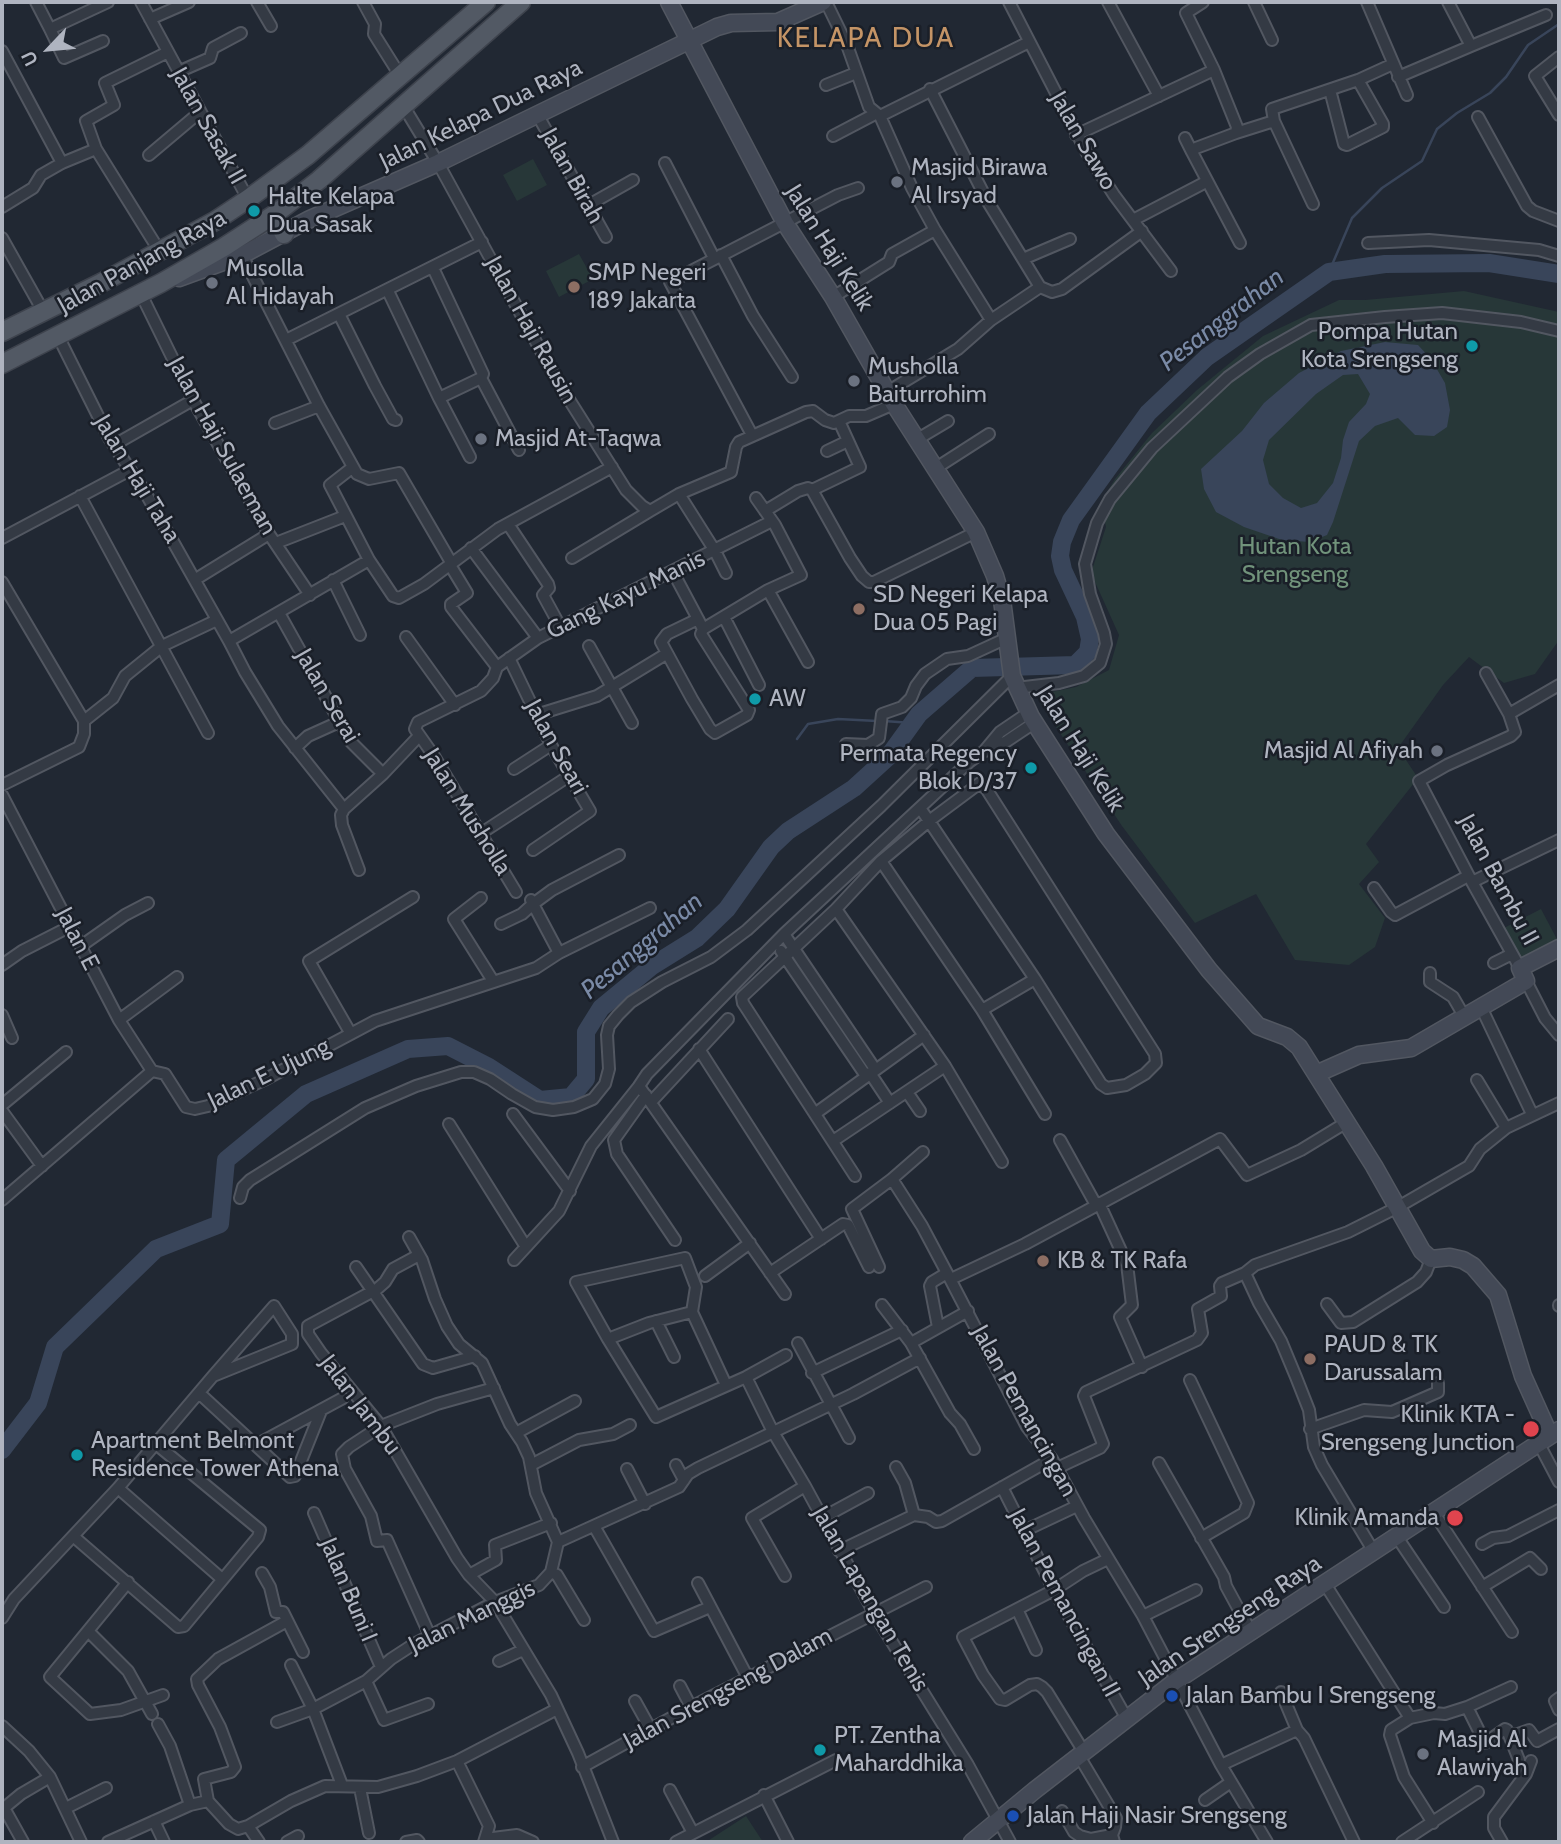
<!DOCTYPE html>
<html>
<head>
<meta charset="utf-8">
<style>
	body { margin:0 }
	#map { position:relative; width:1561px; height:1844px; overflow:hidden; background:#212833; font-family:Cabin,sans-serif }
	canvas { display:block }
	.frame { position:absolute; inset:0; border:4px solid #afb4c0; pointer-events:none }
	.north { position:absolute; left:14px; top:14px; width:70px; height:70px; -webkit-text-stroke:5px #1a1f28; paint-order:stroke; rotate:244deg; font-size:19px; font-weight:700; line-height:28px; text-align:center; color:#afb4c0 }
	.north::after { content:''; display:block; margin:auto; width:24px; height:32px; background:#afb4c0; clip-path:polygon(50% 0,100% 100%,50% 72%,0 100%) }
</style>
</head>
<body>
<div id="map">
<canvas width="1561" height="1844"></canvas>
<div class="frame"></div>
<div class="north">U</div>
</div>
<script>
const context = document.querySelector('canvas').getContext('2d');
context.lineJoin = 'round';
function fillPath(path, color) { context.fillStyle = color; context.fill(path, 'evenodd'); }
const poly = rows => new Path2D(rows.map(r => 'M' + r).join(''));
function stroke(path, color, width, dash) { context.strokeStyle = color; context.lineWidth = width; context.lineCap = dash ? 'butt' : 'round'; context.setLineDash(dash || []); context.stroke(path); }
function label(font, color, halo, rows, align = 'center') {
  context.font = font + ' Cabin,sans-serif'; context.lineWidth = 5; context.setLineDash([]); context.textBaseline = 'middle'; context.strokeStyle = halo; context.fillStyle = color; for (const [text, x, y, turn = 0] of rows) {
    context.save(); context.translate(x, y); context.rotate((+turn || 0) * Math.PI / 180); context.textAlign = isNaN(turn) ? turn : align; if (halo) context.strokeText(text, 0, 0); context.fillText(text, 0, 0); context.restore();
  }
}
fillPath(poly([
	[533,159,547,185,517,201,503,175],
	[579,254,593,279,559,297,546,271],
	[1464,291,1559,312,1559,640,1535,674,1504,683,1469,657,1443,685,1398,748,1418,778,1366,844,1379,862,1359,884,1385,918,1375,947,1349,965,1295,960,1256,894,1195,923,1122,826,1040,703,1041,696,1047,693,1076,687,1109,670,1119,635,1091,573,1106,527,1101,502,1115,479,1152,433,1197,390,1263,336,1339,300,1365,300],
	[1541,909,1559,943,1520,963,1502,929],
	[746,1816,763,1842,706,1842]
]), '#273738');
fillPath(poly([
	[1385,342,1418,345,1431,359,1445,383,1450,410,1447,427,1434,436,1415,435,1398,418,1375,426,1359,441,1333,522,1327,535,1310,542,1282,540,1244,527,1216,512,1204,489,1201,469,1242,431,1264,403,1299,373,1341,351],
	[1358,374,1370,394,1366,404,1349,422,1343,440,1341,458,1333,483,1317,503,1301,508,1283,498,1269,484,1263,460,1269,440,1316,394,1343,375]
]), '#39455a');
stroke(poly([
	[1329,272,1352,218,1382,188,1422,161,1437,129,1457,113,1490,93,1506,77,1528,45,1559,24],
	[884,721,912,723],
	[797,739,808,724,838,719,877,721]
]), '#39455a', 2.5);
stroke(poly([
	[2,1450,38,1403,55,1347,156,1249,220,1224,226,1160,306,1094,408,1049,448,1046,489,1067,540,1100,571,1097,586,1079,586,1032,601,1008,652,966,697,938,727,909,771,847,788,831,854,788,888,757,919,714,972,668,1075,665,1088,652,1090,639,1085,617,1063,570,1060,556,1062,542,1071,520,1148,413,1207,357,1329,272,1385,264,1489,263,1559,274]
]), '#39455a', 18);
const street = poly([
	[36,2,50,29],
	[141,2,248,199],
	[257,2,271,26],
	[363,2,375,24,374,34,401,77],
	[826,2,847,45,869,107,880,116,912,188,935,230,991,320],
	[1009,2,1087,153,1114,195,1171,271],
	[1108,2,1159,96],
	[1203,2,1186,13,1214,70,1237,127,1236,133,1196,148,1192,152,1240,243],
	[1254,2,1272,40],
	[1367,2,1407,95],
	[1448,2,1471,46,1546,15],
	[150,19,189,2],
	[103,41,64,58,50,29,108,2],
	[2,51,62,163],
	[1559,57,1535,76,1559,115],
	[178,72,210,58,213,48,241,33],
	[1398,77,1471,46],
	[826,85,856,73],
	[930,89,988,202,1040,287],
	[1330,90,1344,144,1347,145,1383,127,1383,124,1358,80],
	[404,107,438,163,558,382,626,490,642,506,650,511,679,494,731,472,736,447,739,442,806,412,813,411,825,420,834,423,849,416,866,416,894,404],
	[537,114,606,237],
	[880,116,1029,42],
	[1478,117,1527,206,1533,211,1559,221],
	[1274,121,1313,204],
	[1236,133,1274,121,1272,109,1358,80,1393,64],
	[1076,135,1214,70],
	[833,136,875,114],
	[1185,138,1192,152],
	[149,155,200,112],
	[665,163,714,258],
	[587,206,633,180],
	[2,207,33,188,41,175,62,163,96,149],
	[1133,220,1204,183,1206,179],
	[2,238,43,311],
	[1368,243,1429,240,1539,250,1559,256],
	[160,252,96,149,86,121,114,105,105,83,168,52],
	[242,255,319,406,357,474,369,479,399,473,452,564],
	[721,255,753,316,792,377],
	[1023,259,1070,239],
	[433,268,483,374,481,378],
	[1040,287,1052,292,1062,289,1142,231],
	[388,291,439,398,470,457],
	[141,294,193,400,269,534,310,595],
	[833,297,889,262,892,254,935,230],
	[339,314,375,386,393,419,396,420],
	[58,336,109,438,145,492,229,641,369,560,393,596,399,598,424,584,498,529,612,467],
	[286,340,482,242],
	[481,378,519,450],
	[887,392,958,349,991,320,1040,287],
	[439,398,481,378],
	[275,423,319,406],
	[752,435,670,282,838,195,858,188],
	[916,440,948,421],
	[114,445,193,400],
	[827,451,848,441],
	[353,467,330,485,369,560],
	[936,468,989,434],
	[812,490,860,467,839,421],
	[679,494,715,551,726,573],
	[80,496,208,733],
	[765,511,798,491,808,488,812,490,850,558,862,576,869,582,874,582,976,532],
	[508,524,548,584,549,588,543,595,561,628],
	[2,538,130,470],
	[276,543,345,516],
	[471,548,538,638,497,667,493,678,481,691,418,722,415,729,434,756,516,892],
	[572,558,650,511],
	[450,565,467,593,451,604,451,607,497,667],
	[673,572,698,619,703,629,701,634,749,710,747,715,715,733,710,729,692,699,661,642,667,634,698,619],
	[196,579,269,534],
	[333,580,360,635],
	[2,582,84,721],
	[768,590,808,662],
	[279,613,351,742,383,774],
	[724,617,759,685],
	[703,629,768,590,801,575,775,525,756,498],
	[406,637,455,705],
	[538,638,772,521],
	[229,641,245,672,278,726,344,809],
	[589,646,632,723],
	[509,658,551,745,590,811,533,850],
	[1486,673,1509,714,1515,732,1511,736,1447,765,1419,781,1472,882,1520,968],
	[1016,688,1059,683,1084,676,1100,663,1106,644,1104,633,1090,594,1085,564,1097,523,1110,499,1152,448,1228,377,1260,354,1311,325,1385,317,1442,313,1521,322,1559,331],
	[1509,714,1559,685],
	[536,715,597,696,666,654],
	[846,744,868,745,879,738,882,714,902,707,911,698,916,686,925,674,947,659,968,656,1007,638],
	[295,748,308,736,339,722],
	[985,750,1000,732,1028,713],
	[514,769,551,745],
	[2,785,79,747,84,734,84,721,113,698,125,676,162,646,217,620],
	[2,795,119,1020,152,1071],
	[344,809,383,774,419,736],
	[344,809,341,815,342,825,359,870],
	[480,834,569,776],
	[881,861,982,1010,1045,1114],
	[1472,882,1559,840],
	[1374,888,1391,912,1395,915,1468,876],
	[481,898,454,919,493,981],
	[836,909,945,1066,1002,1162],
	[501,924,522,914,533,904,531,900],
	[784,934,875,1069],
	[81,946,125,915,148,903],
	[781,951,866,1076],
	[559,953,533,904,552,890,619,855],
	[1494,963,1512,954],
	[2,965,22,951,71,926],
	[1430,973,1430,982,1453,997,1464,1016],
	[1526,981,1545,1018,1559,1035],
	[1481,1007,1532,1114],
	[982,1010,1035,979],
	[2,1015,12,1038],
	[119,1020,177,977],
	[351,1034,309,961,413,897],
	[699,1049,821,1239],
	[152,1071,165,1074,186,1107,195,1109,208,1106,264,1080,375,1021,536,968,559,953,650,908],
	[870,1073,890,1103],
	[1477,1080,1506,1128],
	[907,1092,920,1111],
	[646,1095,614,1140,617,1154,675,1240],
	[651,1102,728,1019],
	[2,1105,66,1052],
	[2,1111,42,1166],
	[816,1113,924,1035],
	[513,1114,570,1191],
	[449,1124,526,1247],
	[1060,1140,1096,1205],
	[833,1141,945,1066],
	[923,1152,892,1179,922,1226,947,1273,1027,1427,1052,1459,1084,1518,1143,1616,1221,1765,1267,1842],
	[855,1176,743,1003,742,997,836,909,881,861,929,821,980,783,987,790,1155,1054,1156,1063,1145,1074,1126,1085,1107,1088,1101,1084,1035,979,929,821,920,808],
	[240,1198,243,1187,250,1180,365,1108,416,1086,461,1072,474,1072,490,1079,512,1094,535,1107,553,1110,574,1107,593,1099,605,1084,609,1069,607,1035,609,1026,618,1015,631,1002,662,982,711,957,747,930,881,806,1012,676],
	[2,1200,152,1071],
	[1099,1203,1127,1264,1132,1305,1120,1317,1142,1367],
	[409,1237,422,1260,435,1299,447,1326,459,1344,482,1363,510,1424,522,1442,529,1457,536,1493,558,1542],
	[419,1255,393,1269,385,1282,377,1289,308,1326,308,1334,321,1353,381,1426,457,1558,469,1575,495,1602,551,1695,578,1753,613,1842],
	[514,1260,559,1211,591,1146,639,1086],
	[356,1267,423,1364,433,1368,475,1356],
	[879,1267,852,1209,892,1179],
	[770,1273,843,1224,848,1225,869,1267],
	[705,1276,750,1243],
	[951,1279,1025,1244,1220,1139,1247,1175,1301,1150,1347,1122],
	[785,1294,639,1086,647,1074,784,934,969,762,983,752,1007,741,1034,723],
	[1327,1304,1341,1323,1353,1322,1417,1282,1426,1272,1431,1259],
	[882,1305,911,1343,950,1413,960,1424,974,1449],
	[1559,1305,1559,1306],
	[656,1321,674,1357],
	[938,1327,930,1286,932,1282,947,1273],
	[608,1339,649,1323,692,1312],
	[798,1343,849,1438],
	[911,1343,968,1311],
	[812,1373,902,1330],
	[746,1377,773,1432,805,1486,874,1613,968,1765,1010,1842],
	[1190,1380,1248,1503,1244,1513,1201,1538],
	[726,1385,692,1312,696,1287,685,1258,576,1282,608,1339,656,1417,746,1377,786,1355],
	[199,1393,290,1477,295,1476,321,1411],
	[1310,1429,1364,1410,1392,1412,1438,1392,1438,1383],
	[516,1433,575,1401],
	[1539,1444,1559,1482],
	[256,1445,343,1398],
	[1159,1463,1224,1577,1226,1586,1251,1632],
	[531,1465,579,1440,613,1434,630,1425],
	[676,1465,684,1480],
	[896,1467,905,1483,914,1515],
	[1057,1468,1100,1448,1103,1444,1084,1396,1086,1392,1197,1340,1202,1333,1198,1309,1221,1296,1220,1286,1222,1283,1245,1273],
	[627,1469,645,1504],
	[1002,1487,1054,1590,1127,1719],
	[118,1488,222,1579],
	[314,1513,381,1667],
	[1434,1513,1512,1632],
	[822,1518,868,1493],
	[594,1526,654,1631,710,1607],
	[1024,1531,1077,1506],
	[73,1536,178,1627,184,1626,258,1537,260,1530,156,1444],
	[1397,1537,1444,1607],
	[1482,1544,1493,1538,1508,1536,1559,1510],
	[839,1551,914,1515,928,1517,936,1522,942,1521,1052,1459],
	[1374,1552,1322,1465,1314,1447,1309,1410,1296,1377,1281,1341,1259,1303,1245,1273,1255,1265,1348,1232,1398,1207,1469,1166,1480,1149,1506,1128,1559,1103],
	[551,1572,557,1575,584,1620],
	[262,1573,270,1587,276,1612,283,1612,303,1652],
	[469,1575,496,1560,495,1545,551,1523],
	[785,1576,752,1518,805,1486],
	[128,1582,50,1677,90,1714,121,1710,163,1695],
	[698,1583,748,1678],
	[1325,1584,1410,1718,1434,1713,1445,1714,1467,1707,1511,1687],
	[1482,1587,1530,1558,1541,1569],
	[1017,1609,1036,1650],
	[1143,1616,1196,1590],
	[2,1618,14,1599,118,1488,213,1376,274,1306,292,1334,292,1344,213,1376],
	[88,1631,128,1671,152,1714],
	[430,1636,387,1540,377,1541,371,1516,345,1469,342,1454,349,1447,381,1426,437,1404,494,1388],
	[499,1661,523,1650],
	[291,1665,313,1709,342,1785],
	[366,1681,384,1720,428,1704],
	[680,1686,691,1707],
	[1281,1692,1297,1730],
	[1559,1698,1555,1701,1559,1710],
	[635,1701,650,1728],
	[1467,1707,1485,1743,1505,1729,1507,1730,1519,1760],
	[1410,1718,1391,1730,1390,1735,1404,1777,1433,1823],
	[277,1722,313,1709,366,1681,391,1659,414,1644,495,1602,539,1585,551,1572,558,1542,679,1487,688,1474,698,1468,853,1394,920,1358],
	[158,1724,170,1746,190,1805],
	[2,1726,29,1751,50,1777,81,1842],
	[1509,1733,1515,1735,1529,1730,1537,1741,1559,1729],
	[1084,1752,1047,1692,1042,1687,1037,1684,1030,1685,1005,1700,1000,1699,983,1675,963,1637,1054,1590,1083,1571,1108,1559],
	[1079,1756,1116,1818,1115,1827,1112,1835,1114,1842],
	[457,1761,489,1826,484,1842],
	[1221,1765,1297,1730,1304,1738,1354,1842],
	[582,1767,691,1707,926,1587],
	[360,1788,369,1833],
	[670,1790,693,1833],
	[764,1795,788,1842],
	[1205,1800,1231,1782],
	[208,1801,204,1779,231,1772,235,1767,220,1727,198,1685,197,1679,218,1659,287,1621],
	[66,1808,106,1788],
	[1062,1811,1074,1832,1080,1836,1091,1839,1112,1835],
	[154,1821,164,1842],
	[248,1826,259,1842],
	[485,1839,517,1835,533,1842],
	[23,1842,4,1808,21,1794,50,1777],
	[108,1842,190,1805,208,1801,229,1824,238,1829,248,1826,291,1801,325,1786,378,1787,417,1776,457,1761,557,1709],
	[287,1842,298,1836],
	[406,1842,417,1840,419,1842],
	[676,1842,836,1760],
	[1402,1842,1478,1792],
	[1502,1842,1494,1828,1494,1817,1526,1774,1531,1761]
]);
const secondary = poly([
	[669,2,785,223,833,297,894,404,976,532,995,576,1002,600,1012,676,1031,717,1106,834,1209,970,1258,1026,1287,1037,1299,1047,1374,1166,1422,1251,1431,1259,1450,1257,1463,1260,1473,1266,1498,1295,1523,1376,1550,1436],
	[179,278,242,255,310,219,438,163,717,27,731,23,778,22,823,2],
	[1316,1074,1359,1055,1411,1048,1526,981,1520,968,1559,948],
	[972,1842,1035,1790,1177,1680,1559,1430]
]);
const primary = poly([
	[275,214,284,234],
	[2,332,101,283,215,221,248,199,308,155,486,2],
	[2,364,161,283,224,247,275,214,319,180,521,2]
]);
stroke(street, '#525761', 14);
stroke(secondary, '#525761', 19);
stroke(primary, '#3e434d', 21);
stroke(street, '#343a44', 10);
stroke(secondary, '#434956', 16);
stroke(primary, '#525964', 18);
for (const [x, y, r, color] of [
	[897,182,7,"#6b7280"],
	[254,211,7,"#0f9aa8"],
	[212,283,7,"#6b7280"],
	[574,287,7,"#8d6e63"],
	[1472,346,7,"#0f9aa8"],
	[854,381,7,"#6b7280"],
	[481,439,7,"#6b7280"],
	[859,609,7,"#8d6e63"],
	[755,699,7,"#0f9aa8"],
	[1437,751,7,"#6b7280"],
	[1031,768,7,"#0f9aa8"],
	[1043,1261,7,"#8d6e63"],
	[1310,1359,7,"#8d6e63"],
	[1531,1429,9,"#e0444e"],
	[77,1455,7,"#0f9aa8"],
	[1455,1518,9,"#e0444e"],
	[1172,1696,7,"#1a4fb4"],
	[820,1750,7,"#0f9aa8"],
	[1423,1754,7,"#6b7280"],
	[1013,1816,7,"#1a4fb4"]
]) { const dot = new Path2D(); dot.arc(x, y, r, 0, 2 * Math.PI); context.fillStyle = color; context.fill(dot); stroke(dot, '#1a1f28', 2.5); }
label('24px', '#afb4c0', '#1a1f28', [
	["Jalan Kelapa Dua Raya",481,115,-26],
	["Jalan Sasak II",208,126,61],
	["Jalan Sawo",1083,141,60],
	["Jalan Birah",572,176,61],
	["Jalan Haji Kelik",829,248,58],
	["Jalan Panjang Raya",142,262,-29],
	["Jalan Haji Rausin",531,330,61],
	["Jalan Haji Sulaeman",222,446,61],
	["Jalan Haji Taha",137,479,59],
	["Gang Kayu Manis",626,595,-26],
	["Jalan Serai",327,696,60],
	["Jalan Seari",556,747,61],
	["Jalan Haji Kelik",1080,749,58],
	["Jalan Musholla",467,812,58],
	["Jalan Bambu II",1498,880,62],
	["Jalan E",77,939,63],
	["Jalan E Ujung",269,1074,-26],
	["Jalan Jambu",360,1405,53],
	["Jalan Pemancingan",1024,1411,61],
	["Jalan Buni I",348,1590,67],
	["Jalan Lapangan Tenis",870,1599,60],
	["Jalan Pemancingan II",1064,1603,62],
	["Jalan Manggis",472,1617,-26],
	["Jalan Srengseng Raya",1230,1621,-34],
	["Jalan Srengseng Dalam",728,1689,-28]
]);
label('24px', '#afb4c0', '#1a1f28', [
	["Masjid Birawa",911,168],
	["Al Irsyad",911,196],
	["Halte Kelapa",268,197],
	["Dua Sasak",268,225],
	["Musolla",226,269],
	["Al Hidayah",226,297],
	["SMP Negeri",588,273],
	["189 Jakarta",588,301],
	["Pompa Hutan",1458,332,"right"],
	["Kota Srengseng",1458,360,"right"],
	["Musholla",868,367],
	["Baiturrohim",868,395],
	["Masjid At-Taqwa",495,439],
	["SD Negeri Kelapa",873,595],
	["Dua 05 Pagi",873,623],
	["AW",769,699],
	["Masjid Al Afiyah",1423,751,"right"],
	["Permata Regency",1017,754,"right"],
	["Blok D/37",1017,782,"right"],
	["KB & TK Rafa",1057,1261],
	["PAUD & TK",1324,1345],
	["Darussalam",1324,1373],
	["Klinik KTA -",1515,1415,"right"],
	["Srengseng Junction",1515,1443,"right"],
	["Apartment Belmont",91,1441],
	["Residence Tower Athena",91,1469],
	["Klinik Amanda",1439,1518,"right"],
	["Jalan Bambu I Srengseng",1186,1696],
	["PT. Zentha",834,1736],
	["Maharddhika",834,1764],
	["Masjid Al",1437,1740],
	["Alawiyah",1437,1768],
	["Jalan Haji Nasir Srengseng",1027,1816]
], 'left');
label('24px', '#71937b', '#1a1f28', [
	["Hutan Kota",1295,547],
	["Srengseng",1295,575]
]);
label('italic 26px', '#7a8aa6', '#1a1f28', [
	["Pesanggrahan",1222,320,-38],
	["Pesanggrahan",642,946,-40]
]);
context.letterSpacing = '2px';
label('28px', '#c49466', '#1a1f28', [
	["KELAPA DUA",866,39]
]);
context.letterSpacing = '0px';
</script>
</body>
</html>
